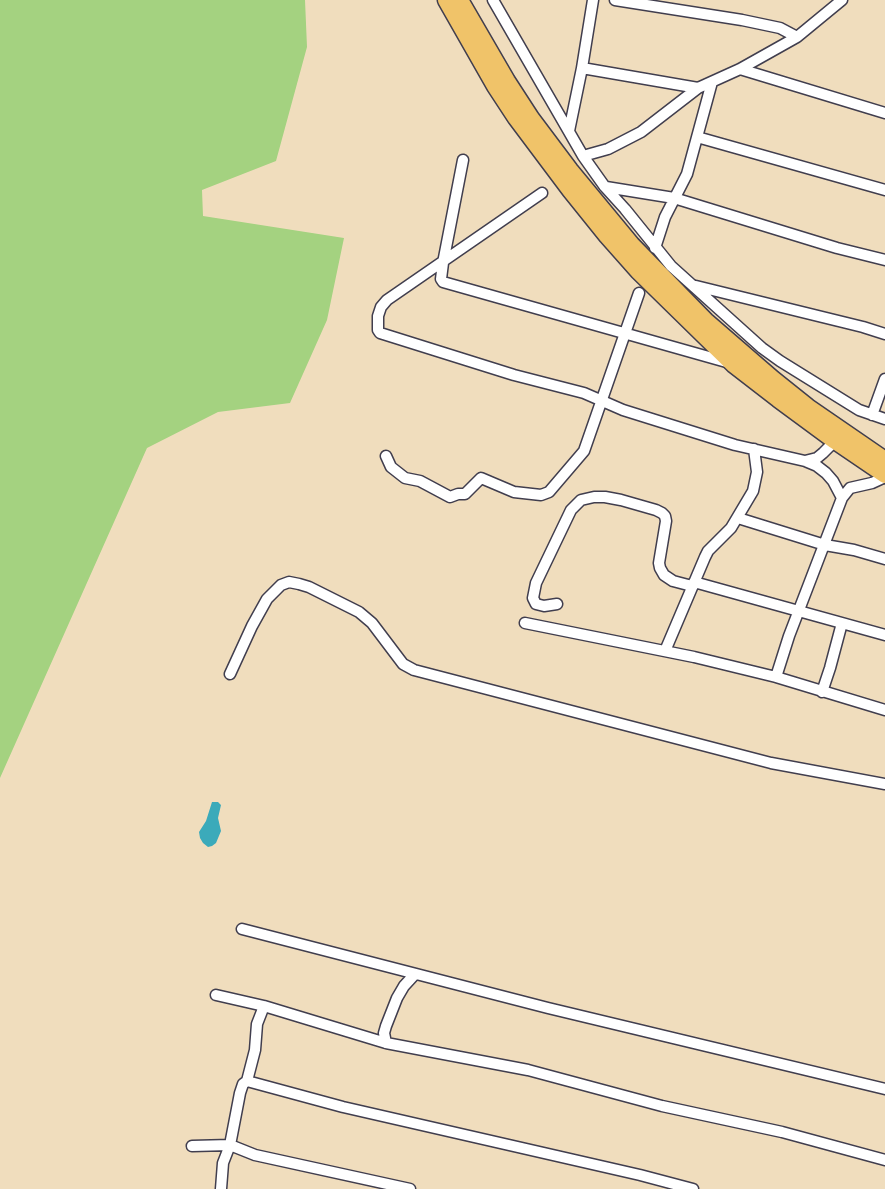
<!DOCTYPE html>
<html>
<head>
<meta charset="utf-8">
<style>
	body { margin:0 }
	canvas { display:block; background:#f0ddbd }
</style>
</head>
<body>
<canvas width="885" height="1189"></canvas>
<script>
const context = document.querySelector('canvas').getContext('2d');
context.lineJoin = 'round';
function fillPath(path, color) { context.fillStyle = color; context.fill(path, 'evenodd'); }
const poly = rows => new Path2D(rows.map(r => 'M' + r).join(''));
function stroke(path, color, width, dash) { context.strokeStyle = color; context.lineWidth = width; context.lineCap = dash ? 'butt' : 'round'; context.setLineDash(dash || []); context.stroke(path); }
fillPath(poly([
	[0,0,305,0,307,47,276,161,202,190,203,216,344,238,327,320,290,403,218,412,147,448,0,778]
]), '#a4d280');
fillPath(poly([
	[212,802,218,802,221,805,218,818,221,831,216,843,212,846,208,847,203,843,200,838,199,832,206,821]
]), '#3baaba');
const minor = poly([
	[493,0,583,156,605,187,625,209,671,266,762,348,780,361,859,410,885,419],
	[615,0,742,20,780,28,797,37],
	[582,68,698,88],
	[740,69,885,113],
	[569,131,582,68,593,0],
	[697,137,885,190],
	[583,156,608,149,641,132,698,88,740,69,797,37,842,0],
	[463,160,443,263,441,279,443,282,730,363],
	[606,187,674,198,837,248,885,260],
	[542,193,387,300,381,307,378,316,378,330,380,333,514,375,584,393,623,410,735,445,805,461,817,466,826,473,833,481,842,498],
	[655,248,665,217,687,174,712,82],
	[696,286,863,327,885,334],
	[872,415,885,379],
	[386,456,391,467,405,478,420,481,450,497,458,494,465,494,481,478,514,492,541,495,549,492,584,451,639,293],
	[805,461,817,458,823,453,835,441],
	[738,518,825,545,854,550,885,559],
	[694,582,885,635],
	[557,604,544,606,536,604,533,598,536,583,571,510,581,500,594,497,605,497,621,500,656,510,662,513,665,516,666,521,659,563,660,568,664,575,673,581,692,586],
	[525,623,694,657,776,677,885,710],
	[665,651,705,557,708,551,731,528,753,491,757,472,754,449],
	[230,674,252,626,267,599,281,585,289,582,299,584,309,587,359,612,372,623,403,664,414,670,771,763,885,784],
	[776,677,789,636,842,498,850,488,872,483,885,477],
	[822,692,830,668,842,623],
	[242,929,548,1008,885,1089],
	[216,995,264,1006,386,1043,528,1070,662,1106,782,1132,885,1160],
	[386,1043,384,1033,386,1026,397,998,404,986,415,974],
	[247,1081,343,1107,640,1175,693,1189],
	[192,1146,230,1145,255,1155,410,1189],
	[221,1189,223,1163,230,1145,240,1093,243,1084,247,1081,255,1050,257,1024,264,1006]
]);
const trunk = poly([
	[446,0,495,86,516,118,570,190,607,236,638,271,734,365,778,399,835,441,885,475],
	[460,0,507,81,531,118,570,170,632,245,706,321,773,379,808,407,885,460]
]);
stroke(minor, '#413e4e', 13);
stroke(trunk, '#413e4e', 19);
stroke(minor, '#fff', 10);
stroke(trunk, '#f0c369', 16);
</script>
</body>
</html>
